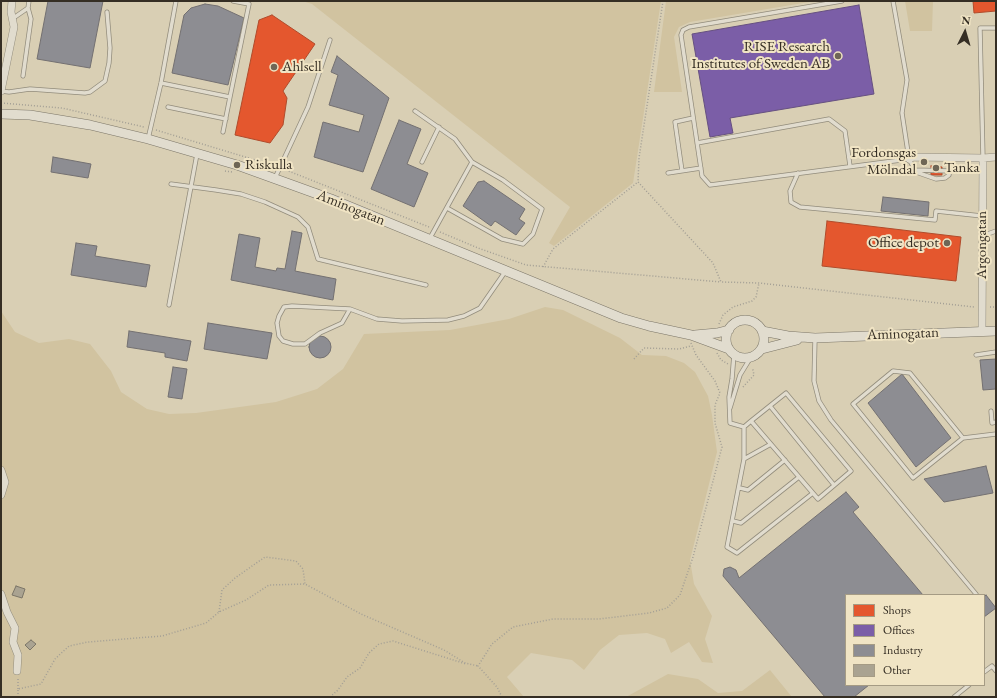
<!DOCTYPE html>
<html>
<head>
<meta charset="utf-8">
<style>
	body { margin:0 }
	#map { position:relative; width:997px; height:698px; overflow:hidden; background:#d9cfb4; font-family:"EB Garamond",serif }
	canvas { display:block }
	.frame { position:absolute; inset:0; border:2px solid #352e24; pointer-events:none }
	.legend { position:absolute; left:845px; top:594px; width:140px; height:92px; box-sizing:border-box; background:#f0e4c4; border:1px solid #a59b84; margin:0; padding:5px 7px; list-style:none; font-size:12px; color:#352e24 }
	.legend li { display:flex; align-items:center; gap:8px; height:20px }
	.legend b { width:20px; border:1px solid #a59b84 }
	.north { position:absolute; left:945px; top:12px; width:40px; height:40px; -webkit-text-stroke:3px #f0e4c4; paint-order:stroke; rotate:5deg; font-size:11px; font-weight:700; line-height:16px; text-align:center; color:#352e24 }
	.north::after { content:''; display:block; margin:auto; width:14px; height:18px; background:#352e24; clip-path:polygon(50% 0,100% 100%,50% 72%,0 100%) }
</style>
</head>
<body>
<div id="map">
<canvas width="997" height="698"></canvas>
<div class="frame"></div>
<ul class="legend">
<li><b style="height:11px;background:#e4572e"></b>Shops</li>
<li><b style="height:11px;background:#7b5ea7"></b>Offices</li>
<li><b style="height:11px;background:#8d8d92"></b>Industry</li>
<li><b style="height:11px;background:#aaa391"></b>Other</li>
</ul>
<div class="north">N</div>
</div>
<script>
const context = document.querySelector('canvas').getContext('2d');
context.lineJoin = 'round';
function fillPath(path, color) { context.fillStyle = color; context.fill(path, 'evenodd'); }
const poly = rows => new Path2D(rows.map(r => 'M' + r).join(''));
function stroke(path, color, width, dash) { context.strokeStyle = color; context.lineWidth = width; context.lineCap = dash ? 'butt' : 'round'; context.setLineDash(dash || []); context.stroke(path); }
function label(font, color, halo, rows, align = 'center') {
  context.font = font + ' "EB Garamond",serif'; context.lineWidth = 4; context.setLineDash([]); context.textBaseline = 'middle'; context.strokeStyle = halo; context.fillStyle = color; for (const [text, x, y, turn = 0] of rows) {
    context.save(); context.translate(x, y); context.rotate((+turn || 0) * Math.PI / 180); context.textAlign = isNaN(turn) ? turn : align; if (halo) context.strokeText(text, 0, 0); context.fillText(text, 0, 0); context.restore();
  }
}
fillPath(poly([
	[302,1,661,1,633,183,554,246,549,243,570,207,312,4],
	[666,1,815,1,690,22,679,27,674,37,682,92,654,92],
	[905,1,933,1,932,31,910,31],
	[545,307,563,310,620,338,642,355,666,356,684,363,695,372,708,396,712,415,717,452,690,560,694,584,712,616,705,639,713,663,702,662,689,642,671,653,665,639,647,633,619,635,600,650,584,670,572,660,531,653,507,677,524,697,1,697,1,311,15,332,39,343,69,339,90,344,111,371,121,392,147,409,169,414,196,413,276,402,317,389,343,369,364,334,450,330,509,319],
	[770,670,792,697,626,697,668,674,698,679,718,693,742,691]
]), '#d1c3a0');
const shops = poly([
	[973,1,996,1,996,11,974,13,973,1],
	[272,15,315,44,283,91,287,98,283,125,270,143,235,135,259,20,272,15],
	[931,166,942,167,942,175,931,175,931,166],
	[827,221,961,237,956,281,822,266,827,221]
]);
fillPath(shops, '#e4572e');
stroke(shops, '#b04b2b', 1);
const offices = poly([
	[859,5,874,94,730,118,733,133,710,137,692,34,859,5]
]);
fillPath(offices, '#7b5ea7');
stroke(offices, '#665080', 1);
const industry = poly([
	[48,1,103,1,90,68,37,59,48,1],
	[205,4,218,6,244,18,228,85,172,73,184,15,191,8,205,4],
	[337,56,389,98,363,172,314,157,323,122,359,132,364,115,329,105,338,75,331,72,337,56],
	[399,120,421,129,407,164,428,173,414,207,371,189,399,120],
	[53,157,91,164,88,178,51,172,53,157],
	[484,181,525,209,519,219,525,223,516,235,495,221,491,226,463,206,478,182,484,181],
	[883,197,929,202,928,216,881,211,883,197],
	[292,231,302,233,295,271,336,279,333,300,231,280,239,234,260,238,255,267,276,271,277,268,285,269,292,231],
	[76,243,97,246,95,256,150,265,146,287,71,275,76,243],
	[208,323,272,333,267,359,204,349,208,323],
	[129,331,191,341,187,361,165,357,165,353,127,347,129,331],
	'309 347a11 11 0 1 1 22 0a11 11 0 1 1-22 0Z',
	[996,359,996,389,983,390,980,360,996,359],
	[173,367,187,369,182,399,168,397,173,367],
	[902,374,951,438,916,467,868,403,902,374],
	[986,466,993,493,944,502,924,479,986,466],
	[846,492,859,507,853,512,923,595,846,595,846,685,869,685,854,697,825,697,723,576,724,569,730,567,736,570,739,578,846,492],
	[986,595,996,608,984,617,984,597,986,595]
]);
fillPath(industry, '#8d8d92');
stroke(industry, '#737071', 1);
const building = poly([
	[16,586,25,589,22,598,12,595,16,586],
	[31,640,36,644,30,650,25,645,31,640]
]);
fillPath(building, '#aaa391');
stroke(building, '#7c7668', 1);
const lane = poly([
	[842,1,689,27,683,30,681,35,702,176,710,185,909,159],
	[893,1,907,80,902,113,909,159,916,172,936,179,945,178,949,175,952,157],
	[12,19,28,8,29,1],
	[23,76,31,19,28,8],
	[161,83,230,97,249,4,233,1],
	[1,91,9,92,30,89,85,93,90,92,105,81,109,63,110,48,107,12],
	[168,107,226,119],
	[415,111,455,139,472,162,503,180,542,209,533,234,523,244,502,239,447,208],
	[223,132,230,97],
	[148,139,161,83,176,1],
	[697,143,829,119,845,131,850,166],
	[983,158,980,28,996,28],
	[422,162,439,127],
	[915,170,951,171],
	[682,171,675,122,693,118],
	[668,173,701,168],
	[798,173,790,191,791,202,800,207,935,220,936,211,982,216],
	[275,178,308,107,330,40],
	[171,184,216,190,241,194,265,202,298,217,308,227,318,259,426,285],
	[982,236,996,231],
	[430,238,472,162],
	[169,305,197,154],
	[350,309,342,323,320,333,305,344,293,344,283,341,279,336,277,323,279,316,284,307,292,306,350,309,377,319,402,321,448,320,464,316,480,308,505,272],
	[815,339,814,381,819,401,831,420,976,594],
	[734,354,732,379,729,397,730,423,744,427,751,421,786,393,851,471,818,499,751,421],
	[976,355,996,352],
	[770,406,834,485],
	[730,408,740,375,751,357],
	[991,411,992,423,996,422],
	[744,427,744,459,727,547,737,553,813,493],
	[963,438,910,373,893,371,853,404,913,478,963,438,996,434],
	[744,459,771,444],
	[740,488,748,490,785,460],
	[733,521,741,523,799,477],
	[984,672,992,666,996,671],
	[954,697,969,685]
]);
const street = poly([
	[1,91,14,27,11,12,12,1],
	[909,159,913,157,983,158],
	[982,332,983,158,996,157],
	[1,470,5,482,1,495],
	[1,594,7,612,15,628,13,642,18,655,17,671]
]);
const secondary = poly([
	[1,114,30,115,90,125,148,139,237,165,331,199,621,318,649,326,691,335,729,349],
	'726 339a19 19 0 1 1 38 0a19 19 0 1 1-38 0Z',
	[762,331,788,336,815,338,996,331],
	[695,335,717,333,729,330],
	[762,349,797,340]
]);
stroke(lane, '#928c7c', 5);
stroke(street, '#928c7c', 8);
stroke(secondary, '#7c7668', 10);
stroke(poly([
	[663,1,639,158,638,182,713,263,721,282,759,283,974,307],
	[1,103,62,108,144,127],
	[156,130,275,166],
	[286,170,429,227],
	[225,171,232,172],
	[440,232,478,248,526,265,721,282],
	[543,267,553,249,638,182],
	[990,307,996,307],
	[719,324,723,315,733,307,752,301,756,297,759,283],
	[717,353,721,360,728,364],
	[634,359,644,348,679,349,691,346],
	[743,387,754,375,753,370,751,369],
	[219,612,222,590,235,578,265,557,296,561,303,569,305,584],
	[18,679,18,689],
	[18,697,18,689,41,684,55,659,69,646,88,642,162,636,206,623,219,612,246,600,269,585,305,584,361,614,444,650,465,663,478,666],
	[330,697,338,690,347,677,360,668,369,653,379,644,393,641,466,664],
	[502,697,497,687,478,666,492,644,513,627,553,619,599,619,649,613,667,608,680,595,693,557,722,447,715,423,715,405,720,393,715,381,696,355,691,343]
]), '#a39f95', 1.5, [1, 2]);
stroke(lane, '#e1dcce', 3.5);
stroke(street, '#e1dcce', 7);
stroke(secondary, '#e1dcce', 9);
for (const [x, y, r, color] of [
	[838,56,4,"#6e6656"],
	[274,67,4,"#6e6656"],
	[924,162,4,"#6e6656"],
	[237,165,4,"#6e6656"],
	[936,168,4,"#6e6656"],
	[947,243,4,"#6e6656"]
]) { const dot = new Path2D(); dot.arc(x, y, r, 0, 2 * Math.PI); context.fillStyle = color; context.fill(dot); stroke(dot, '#f0e4c4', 1.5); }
label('15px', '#352e24', '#f0e4c4', [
	["RISE Research",830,47],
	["Institutes of Sweden AB",830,64],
	["Ahlsell",282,67,"left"],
	["Fordonsgas",916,153],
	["Mölndal",916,170],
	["Riskulla",245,165,"left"],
	["Tanka",944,168,"left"],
	["Office depot",939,243]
], 'right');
label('15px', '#352e24', '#f0e4c4', [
	["Aminogatan",351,208,22],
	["Argongatan",982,245,-90],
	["Aminogatan",903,334,-2]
]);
</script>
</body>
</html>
